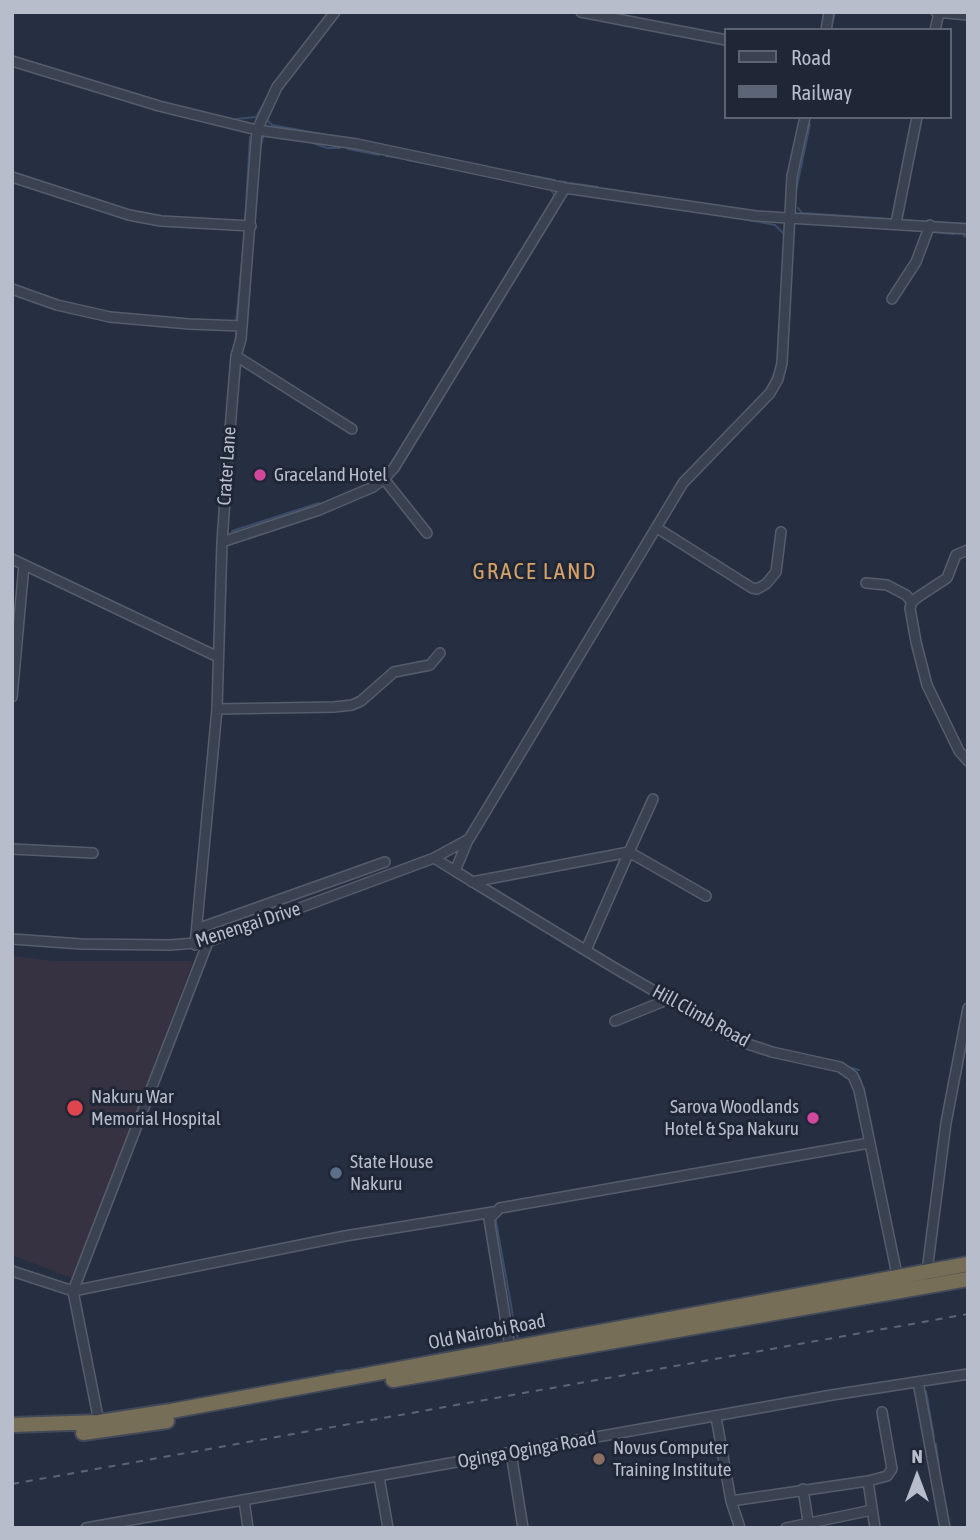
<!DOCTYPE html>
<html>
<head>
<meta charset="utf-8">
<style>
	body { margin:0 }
	#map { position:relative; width:980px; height:1540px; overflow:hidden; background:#262f42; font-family:"Asap Condensed",sans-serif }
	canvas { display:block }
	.frame { position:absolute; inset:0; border:14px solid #b7bdcb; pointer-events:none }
	.legend { position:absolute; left:724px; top:28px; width:228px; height:91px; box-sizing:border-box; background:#1f2737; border:2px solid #5c6372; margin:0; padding:9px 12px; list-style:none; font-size:21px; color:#b7bdcb }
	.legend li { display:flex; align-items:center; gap:14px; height:35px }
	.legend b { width:35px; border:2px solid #5c6372 }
	.north { position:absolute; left:882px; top:1442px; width:70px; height:70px; -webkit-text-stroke:5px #1f2737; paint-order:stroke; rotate:0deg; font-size:19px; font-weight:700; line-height:28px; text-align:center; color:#b7bdcb }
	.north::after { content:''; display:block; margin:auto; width:24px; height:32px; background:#b7bdcb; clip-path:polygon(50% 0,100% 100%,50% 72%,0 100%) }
</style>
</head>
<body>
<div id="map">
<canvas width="980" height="1540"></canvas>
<div class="frame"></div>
<ul class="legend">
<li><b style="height:9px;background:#3a4251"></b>Road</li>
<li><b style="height:9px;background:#5c6578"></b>Railway</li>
</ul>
<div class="north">N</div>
</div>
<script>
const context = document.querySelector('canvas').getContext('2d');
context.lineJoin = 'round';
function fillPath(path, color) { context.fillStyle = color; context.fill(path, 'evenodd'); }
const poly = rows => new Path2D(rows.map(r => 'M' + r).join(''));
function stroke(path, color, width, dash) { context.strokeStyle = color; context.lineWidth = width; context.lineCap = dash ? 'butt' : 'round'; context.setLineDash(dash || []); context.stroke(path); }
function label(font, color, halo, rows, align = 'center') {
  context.font = font + ' "Asap Condensed",sans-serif'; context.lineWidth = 6; context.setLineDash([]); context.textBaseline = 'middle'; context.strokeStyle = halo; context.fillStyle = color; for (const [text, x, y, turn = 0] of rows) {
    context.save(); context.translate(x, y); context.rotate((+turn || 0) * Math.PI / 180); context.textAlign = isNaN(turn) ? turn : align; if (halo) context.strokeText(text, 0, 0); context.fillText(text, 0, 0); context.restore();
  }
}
fillPath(poly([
	[12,956,54,961,193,961,74,1279,12,1255]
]), '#363242');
stroke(poly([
	[831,30,835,12],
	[302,48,329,12],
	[236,119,256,117,267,98],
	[266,119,272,125,332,136],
	[349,138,355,139],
	[360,140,369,142],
	[307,141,327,148,340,148],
	[348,149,379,155],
	[259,152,264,134],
	[427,154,450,159],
	[386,156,401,158],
	[407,160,439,166],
	[464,162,489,167],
	[446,168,458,170],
	[495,169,527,175],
	[534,176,555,180],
	[560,181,566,182],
	[570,183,598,187],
	[550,189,554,194,553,199],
	[605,189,618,191],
	[796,191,810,124],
	[615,200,669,208],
	[687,202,705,204],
	[710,205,730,208],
	[798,208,802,213,892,219],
	[676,209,719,215],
	[733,217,775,225,784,234],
	[902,220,928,222],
	[933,222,968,224],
	[245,223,250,137],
	[888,228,918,231],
	[933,232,954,234],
	[964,236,968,237],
	[792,255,793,234],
	[790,298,791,271],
	[491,301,525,245],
	[236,322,245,230],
	[235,346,236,333],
	[786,360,790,308],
	[442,381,447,373],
	[771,381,776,369],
	[387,469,396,457],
	[219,521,221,459,224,446],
	[232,531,319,503],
	[848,1067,859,1070],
	[860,1078,862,1087],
	[827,1146,854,1141],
	[784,1153,806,1150],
	[742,1160,773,1155],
	[496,1221,514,1322,518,1339,523,1339],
	[710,1304,790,1290],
	[606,1323,687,1309],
	[573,1330,596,1325],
	[468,1349,505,1342],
	[369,1367,459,1350],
	[336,1371,351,1370],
	[926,1391,934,1437],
	[936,1444,939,1467]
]), '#3b4b6a', 2);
const minor = poly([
	[581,12,726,40],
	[936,12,968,15],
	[826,30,829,12],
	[935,30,939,13],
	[12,61,159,106,257,130,357,144,565,188,756,216,968,229],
	[12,177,129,215,161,221,251,226],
	[896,223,917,117],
	[12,289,57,305,110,317,189,324,242,326],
	[892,299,916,262,930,225],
	[236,356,352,429],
	[384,479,427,533],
	[657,528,752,588,757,589,766,584,776,572,781,532],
	[222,542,319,510,373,487,384,479,394,468,565,188],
	[968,550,956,555,947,578,918,597,912,602,910,608,916,642,927,685,959,751,968,761],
	[12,559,218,657],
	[866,583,887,585,906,595,912,602],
	[12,697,24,565],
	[217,709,334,707,352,705,361,701,394,672,430,665,440,653],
	[12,849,93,853],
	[434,858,455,871,468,840],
	[455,871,613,967,742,1042,772,1052,840,1067,853,1076,859,1090,897,1275],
	[472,882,629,852,653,799],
	[197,929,385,862],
	[12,939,81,944,170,945,208,942,434,858,469,839,683,483,770,393,778,379,782,363,792,176,805,117],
	[195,945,217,709,222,542,230,430,236,356,241,339,257,130,277,87,335,12],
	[586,950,629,852,706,896],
	[615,1021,669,999],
	[12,1271,73,1291,345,1236,493,1212],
	[927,1271,946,1123,968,1008],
	[510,1347,489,1219,500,1208,869,1143],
	[918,1382,945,1528],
	[716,1417,731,1501,740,1528],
	[99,1422,73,1291,208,942],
	[511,1453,523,1528],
	[379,1477,388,1528],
	[868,1481,875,1528],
	[803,1489,809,1528],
	[244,1500,248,1528],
	[731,1501,868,1481,887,1476,892,1469,882,1412],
	[86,1528,832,1395,968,1374],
	[786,1528,872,1510]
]);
const highway = poly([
	[393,1380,968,1279],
	[12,1425,99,1422,171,1411,968,1264],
	[83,1433,167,1421]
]);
stroke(minor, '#555d6c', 12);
stroke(highway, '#424a59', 18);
stroke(minor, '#3a4251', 9);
stroke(highway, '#776e57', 14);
stroke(poly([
	[12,1484,968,1314]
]), '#5c6578', 2, [7, 7]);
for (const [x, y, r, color] of [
	[260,475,7,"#d1479c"],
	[75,1108,9,"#e0444e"],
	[813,1118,7,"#d1479c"],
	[336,1173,7,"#5c6f8a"],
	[599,1459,7,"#8d6e63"]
]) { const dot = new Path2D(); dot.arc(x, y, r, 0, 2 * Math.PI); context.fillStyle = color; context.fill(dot); stroke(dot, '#1f2737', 2.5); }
label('19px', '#b7bdcb', '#1f2737', [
	["Crater Lane",227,466,-86],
	["Menengai Drive",248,925,-18],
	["Hill Climb Road",701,1016,29],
	["Old Nairobi Road",487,1332,-11],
	["Oginga Oginga Road",527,1450,-10]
]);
label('19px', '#b7bdcb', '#1f2737', [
	["Graceland Hotel",274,475],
	["Nakuru War",91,1097],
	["Memorial Hospital",91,1119],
	["Sarova Woodlands",799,1107,"right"],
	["Hotel & Spa Nakuru",799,1129,"right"],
	["State House",350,1162],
	["Nakuru",350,1184],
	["Novus Computer",613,1448],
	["Training Institute",613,1470]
], 'left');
context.letterSpacing = '2px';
label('23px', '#d7a167', '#1f2737', [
	["GRACE LAND",535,572]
]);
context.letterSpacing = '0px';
</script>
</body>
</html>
